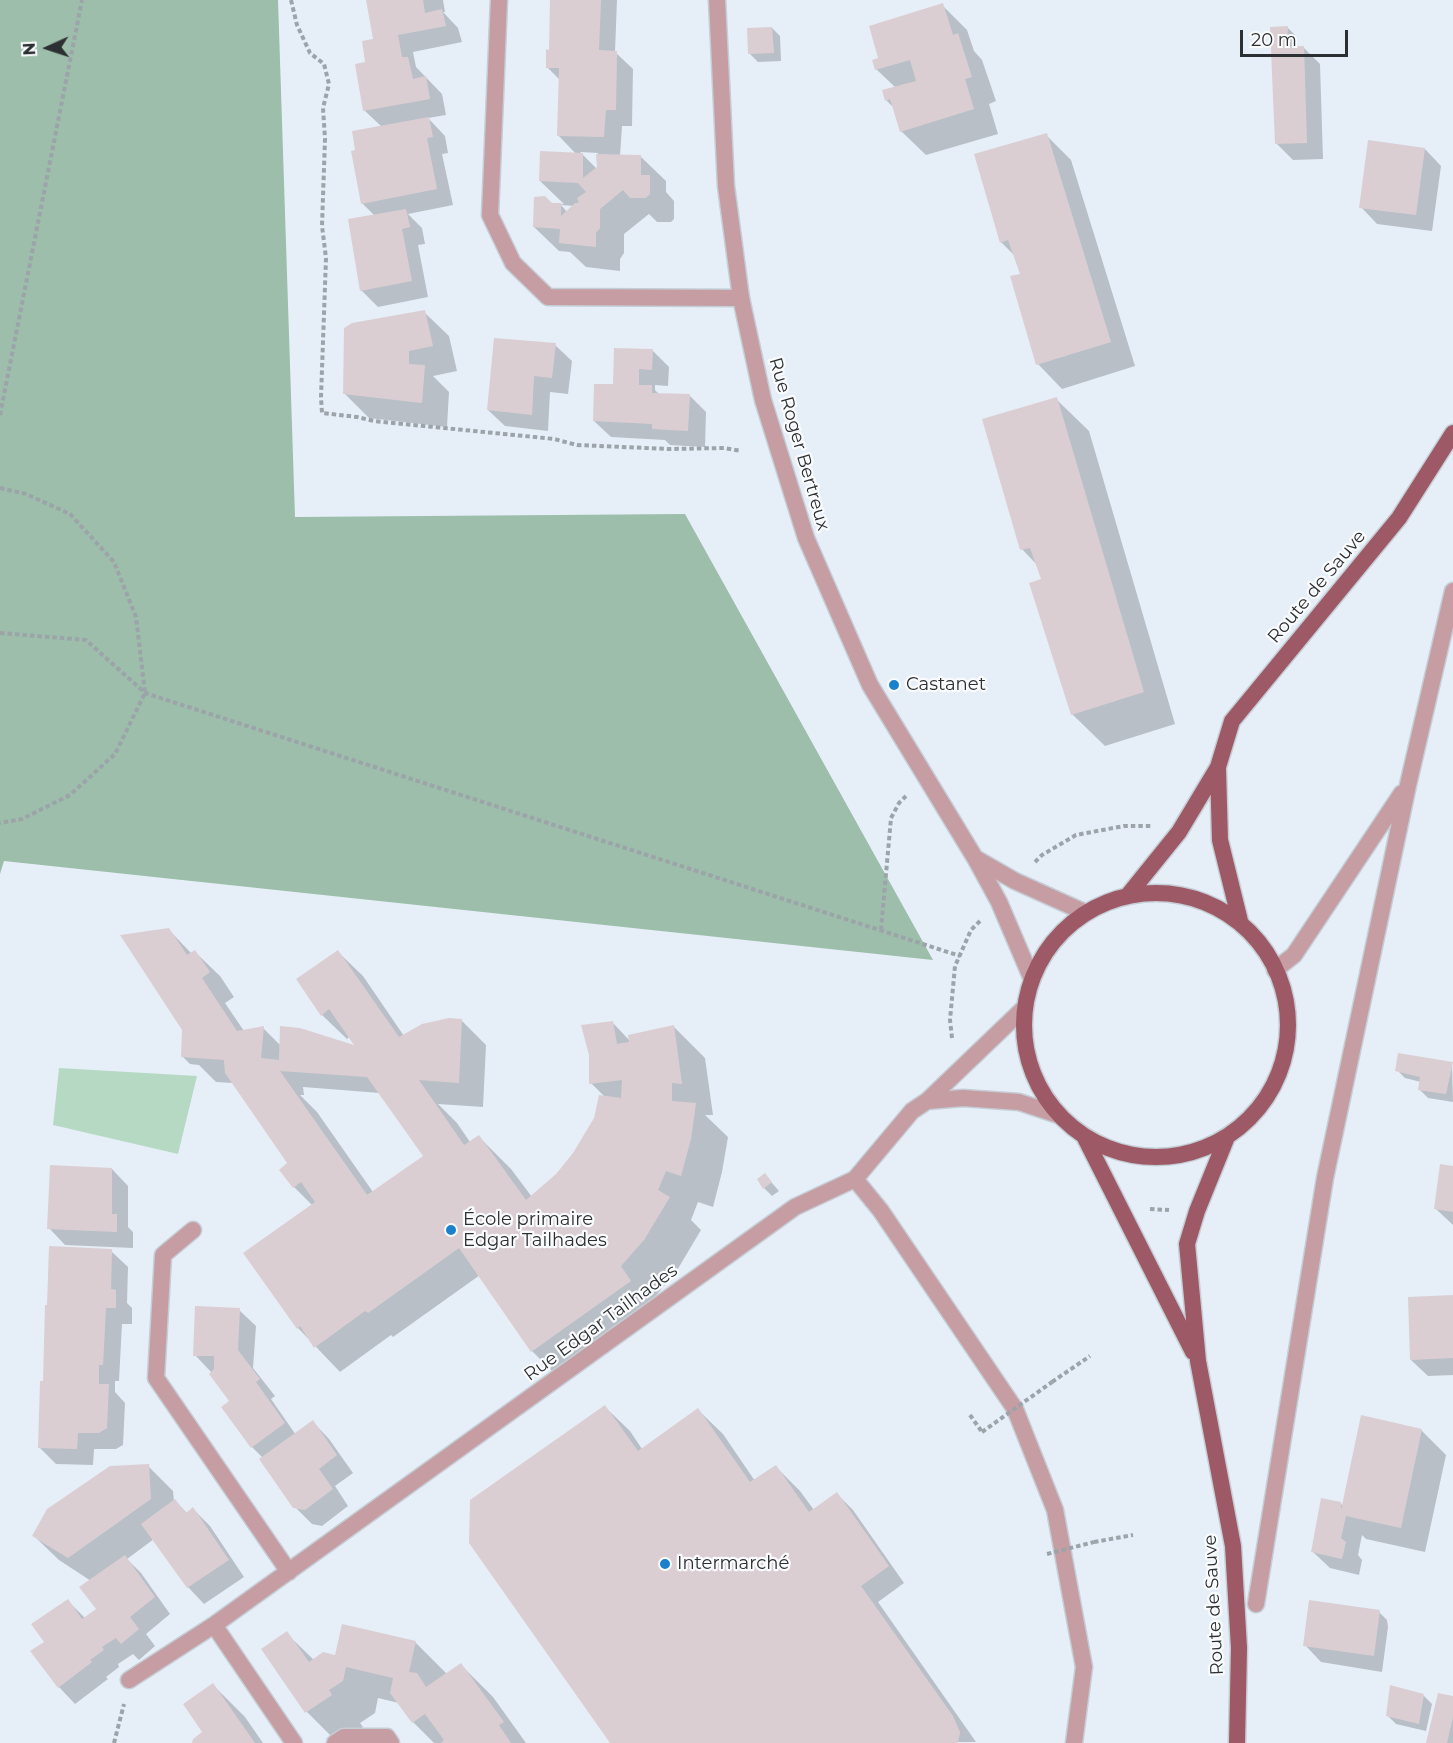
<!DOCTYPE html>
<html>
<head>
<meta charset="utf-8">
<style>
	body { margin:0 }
	#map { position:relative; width:1453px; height:1743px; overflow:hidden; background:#e6eff8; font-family:Montserrat,sans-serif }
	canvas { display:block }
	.north { position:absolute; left:18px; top:18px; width:60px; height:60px; -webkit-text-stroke:4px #fafbfd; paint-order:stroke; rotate:267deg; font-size:16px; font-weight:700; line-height:24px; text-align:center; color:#2c3033 }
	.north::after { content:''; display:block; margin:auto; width:21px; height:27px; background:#2c3033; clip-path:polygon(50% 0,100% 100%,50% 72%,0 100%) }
	.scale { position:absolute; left:1240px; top:30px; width:108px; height:27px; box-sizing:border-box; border:3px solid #2c3033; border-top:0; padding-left:8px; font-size:18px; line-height:21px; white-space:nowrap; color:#2c3033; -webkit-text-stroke:4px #fafbfd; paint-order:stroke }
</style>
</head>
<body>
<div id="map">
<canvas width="1453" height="1743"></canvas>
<div class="north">N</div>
<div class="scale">20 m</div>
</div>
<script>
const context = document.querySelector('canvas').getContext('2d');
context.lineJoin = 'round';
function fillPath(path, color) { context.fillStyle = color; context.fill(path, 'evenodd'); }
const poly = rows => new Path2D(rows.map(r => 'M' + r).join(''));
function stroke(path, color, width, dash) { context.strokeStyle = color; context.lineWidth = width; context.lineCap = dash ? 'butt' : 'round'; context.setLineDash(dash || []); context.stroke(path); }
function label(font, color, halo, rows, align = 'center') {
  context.font = font + ' Montserrat,sans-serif'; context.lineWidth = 4.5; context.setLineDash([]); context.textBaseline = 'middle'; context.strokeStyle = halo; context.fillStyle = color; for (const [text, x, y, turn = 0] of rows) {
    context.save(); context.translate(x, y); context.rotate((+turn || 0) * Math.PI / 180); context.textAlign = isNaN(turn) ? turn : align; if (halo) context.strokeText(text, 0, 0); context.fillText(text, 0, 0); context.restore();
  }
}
fillPath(poly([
	[59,1068,197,1076,178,1154,53,1125]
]), '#b6d9c4');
fillPath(poly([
	[0,0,278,0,295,517,685,514,933,960,4,861,0,874]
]), '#9cbeaa');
fillPath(poly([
	[368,0,443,0,445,12,443,12,458,28,462,42,413,52,416,67,442,94,446,115,428,118,445,136,448,153,442,154,453,205,408,214,422,228,425,244,418,245,428,297,378,307,361,290,375,216,362,203,382,127,364,110,367,63,375,40],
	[551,0,617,0,615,52,633,69,632,126,622,126,620,156,641,157,666,181,666,192,674,201,674,219,671,222,657,222,649,214,624,234,624,253,620,259,620,271,586,267,570,252,559,251,534,227,552,205,564,204,540,181,577,155,558,135,560,80,547,67,551,51],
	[580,152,598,153,599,171],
	[561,205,574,206,567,212],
	[942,5,967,30,974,51,982,60,996,101,989,104,998,134,926,155,901,131,894,108,887,101,884,91,896,88,876,69,880,59],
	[1287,27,1295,35,1295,48,1304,48,1320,64,1323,159,1293,160,1276,143,1273,48],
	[772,28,780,36,781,61,758,62,750,54],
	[1046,135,1071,160,1135,366,1062,389,1038,364,1022,275,1015,256,1001,242],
	[1425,149,1441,166,1432,231,1377,224,1361,207],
	[424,312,449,336,457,371,433,376,449,392,447,427,369,418,344,393],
	[555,345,572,361,568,394,550,392,548,431,505,426,488,410],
	[652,350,669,367,668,386,655,385,655,390,660,395,690,396,706,412,705,447,670,445,665,440,611,437,594,421],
	[1056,399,1089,431,1175,724,1105,746,1072,714,1043,580,1038,566,1022,549],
	[169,930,192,954,195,952,220,976,234,997,225,1003,244,1031,263,1028,281,1046,358,1048,350,1036,347,1039,322,1015,338,952,363,976,404,1036,461,1020,486,1045,483,1107,438,1104,457,1123,470,1142,479,1137,511,1169,532,1197,557,1175,574,1154,595,1119,605,1097,591,1083,612,1022,630,1041,673,1026,705,1058,713,1115,705,1115,728,1137,722,1172,713,1207,698,1202,691,1220,701,1230,676,1272,653,1299,662,1313,586,1368,579,1361,557,1376,532,1351,480,1275,393,1337,391,1335,340,1372,298,1328,245,1253,312,1205,294,1187,289,1163,233,1083,216,1082,199,1065,190,1064,182,1056,184,1030],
	[303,1087,380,1093,425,1156,373,1192,317,1112,300,1095,304,1095],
	[1452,1064,1453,1102,1428,1098,1420,1090,1421,1082,1405,1078,1397,1070],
	[1453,1168,1453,1225,1436,1209],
	[112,1169,128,1186,128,1227,133,1232,133,1248,65,1245,49,1228],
	[765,1175,779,1191,772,1196,764,1188],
	[111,1251,128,1267,127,1303,132,1308,132,1324,122,1324,119,1381,115,1381,115,1392,125,1403,123,1445,116,1449,94,1449,93,1465,56,1464,39,1447,45,1382],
	[1453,1297,1453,1375,1428,1376,1411,1360],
	[239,1310,256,1326,253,1368,275,1396,271,1399,296,1435,313,1422,329,1439,353,1473,335,1486,348,1506,322,1526,312,1524,295,1507,263,1458,252,1447,231,1401,212,1373,195,1355],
	[605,1407,630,1431,642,1449,698,1410,723,1434,755,1481,776,1467,800,1491,814,1510,837,1494,853,1510,904,1583,878,1602,976,1742,612,1743],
	[1421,1430,1446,1455,1425,1552,1366,1539,1362,1535,1358,1555,1362,1560,1359,1575,1330,1568,1313,1552,1341,1504,1343,1506],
	[148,1466,173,1491,174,1502,175,1501,188,1514,193,1509,210,1526,244,1577,204,1604,188,1587,154,1539,127,1559,141,1573,170,1614,146,1634,155,1646,139,1660,133,1654,118,1664,119,1667,106,1677,108,1679,75,1704,59,1687,46,1642,68,1601,85,1618,98,1610,91,1581,59,1560,34,1536],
	[1379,1612,1387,1620,1388,1627,1382,1672,1321,1662,1305,1645],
	[286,1633,314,1660,415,1642,447,1674,461,1665,493,1697,526,1743,434,1743,413,1722,399,1703,378,1698,375,1713,360,1723,363,1727,338,1743,307,1712],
	[213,1685,245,1717,263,1743,194,1743,204,1732],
	[1424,1696,1432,1704,1426,1731,1396,1724,1388,1716],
	[1453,1698,1453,1743,1428,1743]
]), '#0003');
fillPath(poly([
	[366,0,423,0,425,13,442,9,446,26,398,35,402,57,408,57,413,79,426,76,430,99,363,111,355,64,365,62,362,41,373,39],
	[550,0,601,0,599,50,617,51,616,110,606,110,604,137,557,136,559,68,546,68,546,49,549,50],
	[943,3,953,35,958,33,972,77,965,79,974,109,900,132,890,99,885,101,882,90,916,81,910,60,875,70,872,60,878,58,869,26],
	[1288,26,1287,46,1278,47,1304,46,1307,143,1275,144,1270,27],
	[772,27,774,53,748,54,747,28],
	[429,117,433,137,427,138,437,189,361,204,351,151,355,150,352,131],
	[1047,133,1111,342,1036,365,1010,276,1020,274,1008,240,1000,243,974,154],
	[1368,140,1425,148,1416,215,1359,208],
	[540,151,583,153,583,178,597,167,596,154,641,155,641,175,650,175,650,194,646,198,630,198,623,190,600,209,600,228,596,233,596,247,559,243,560,229,533,227,534,197,545,196,552,203,561,203,561,216,575,203,579,203,577,198,586,192,578,183,539,181],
	[406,209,410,227,402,229,412,281,360,291,348,219],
	[425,310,433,346,409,351,409,364,425,365,422,403,343,394,344,328,352,323],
	[494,338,556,343,552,378,534,376,532,415,487,410],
	[614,348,653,349,652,370,639,369,639,385,652,385,652,393,690,394,688,431,652,429,652,424,593,421,594,384,613,384],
	[1057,397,1144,692,1071,715,1029,583,1041,579,1030,548,1020,550,982,419],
	[169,928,187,955,195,950,210,972,202,978,237,1031,264,1026,261,1058,279,1060,280,1026,300,1028,354,1045,329,1009,321,1016,296,979,338,950,399,1037,422,1024,449,1018,462,1019,459,1083,419,1080,464,1145,479,1135,526,1200,556,1174,573,1153,594,1118,599,1095,621,1098,622,1080,589,1084,589,1055,581,1025,613,1021,617,1044,629,1042,628,1035,674,1025,682,1084,672,1083,672,1101,696,1103,691,1139,681,1176,666,1171,658,1190,670,1197,644,1240,621,1266,631,1281,531,1352,459,1248,368,1313,365,1311,314,1348,300,1326,297,1329,243,1253,315,1202,301,1182,293,1188,279,1170,287,1163,225,1073,224,1060,181,1057,182,1030,120,935],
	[280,1071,367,1077,423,1156,367,1195],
	[1398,1053,1453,1062,1446,1094,1418,1090,1420,1077,1395,1071],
	[1440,1164,1453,1166,1453,1212,1434,1209],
	[50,1165,112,1168,112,1214,117,1214,117,1232,47,1229],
	[765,1173,772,1182,763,1189,757,1179],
	[49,1246,112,1249,111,1289,116,1290,116,1308,106,1308,103,1365,99,1365,99,1384,109,1384,107,1428,99,1433,78,1433,77,1449,38,1448,40,1381,43,1381,45,1305,47,1305],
	[1453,1295,1453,1358,1410,1360,1408,1297],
	[195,1306,240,1308,238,1350,260,1379,256,1382,285,1423,251,1448,221,1407,229,1401,209,1374,214,1369,214,1356,193,1356],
	[605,1405,638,1451,698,1408,750,1482,776,1465,809,1512,837,1492,889,1566,861,1586,953,1716,960,1732,958,1743,610,1743,469,1543,470,1500],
	[1361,1415,1422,1429,1401,1528,1346,1516,1341,1538,1346,1542,1342,1559,1311,1552,1321,1498,1341,1502,1341,1510],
	[313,1420,337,1455,319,1469,333,1489,305,1510,293,1508,259,1459],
	[149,1464,151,1499,68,1558,32,1536,47,1509,110,1466],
	[175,1499,186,1513,193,1507,229,1560,187,1588,141,1524],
	[125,1555,155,1597,130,1617,139,1629,121,1644,116,1638,102,1647,104,1650,90,1660,92,1662,58,1688,30,1651,44,1642,31,1624,68,1599,82,1619,96,1609,79,1587],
	[1309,1600,1380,1610,1374,1656,1303,1646],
	[342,1624,416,1641,409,1672,417,1673,426,1687,461,1663,504,1722,499,1725,511,1743,441,1743,444,1740,425,1714,412,1723,390,1693,393,1678,346,1667,343,1681,329,1690,332,1695,305,1713,261,1649,287,1631,309,1662,323,1652,335,1655],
	[213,1683,255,1743,192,1743,193,1739,202,1732,183,1704],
	[1390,1685,1424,1694,1419,1724,1386,1716],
	[1438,1693,1453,1696,1453,1717,1447,1743,1426,1743]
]), '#dbced3');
const service = poly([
	[1275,970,1294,955,1402,793],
	[1256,1604,1325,1178,1408,785,1453,591]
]);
const minor = poly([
	[499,0,490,215,513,263,548,297,741,298],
	[927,1101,963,1098,1019,1102,1058,1115],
	[855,1179,881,1211,1015,1409,1055,1510,1084,1667,1074,1743],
	[193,1230,163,1255,156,1378,289,1572],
	[214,1625,294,1743],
	[129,1680,214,1625,795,1207,855,1179,912,1111,927,1101,1023,1009],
	[335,1743,344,1737,387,1737,391,1743]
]);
const tertiary = poly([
	[717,0,726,186,741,298,763,400,806,538,870,685,975,858,999,902,1031,977],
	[975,858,1015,881,1084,912]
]);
const primary = poly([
	[1218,769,1220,840,1240,921],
	'1024 1025a132 132 0 1 1 264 0a132 132 0 1 1-264 0Z',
	[1129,894,1179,832,1218,767,1232,721,1399,518,1453,433],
	[1227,1137,1197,1211,1187,1244,1198,1361,1233,1546,1239,1648,1237,1743],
	[1085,1138,1193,1352]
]);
stroke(service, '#c5cdd5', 19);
stroke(minor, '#c5cdd5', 19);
stroke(tertiary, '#c5cdd5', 19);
stroke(primary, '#c5cdd5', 19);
stroke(poly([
	[291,0,297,25,310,53,324,64,329,84,323,108,325,139,322,226,326,258,321,397,322,413,357,417,374,421,554,439,577,445,669,449,724,448,741,451],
	[0,415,82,0],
	[0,488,26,494,70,514,114,562,136,617,145,693,115,754,70,795,22,819,0,823],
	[0,633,86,640,145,693,960,956],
	[1035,862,1042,855,1076,835,1124,826,1151,826],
	[881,930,891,818,899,803,906,796],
	[952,1038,950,1020,955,966,971,930,980,921],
	[1150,1209,1169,1210],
	[1052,1382,1090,1356],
	[970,1415,982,1432],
	[1094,1542,1133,1535],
	[114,1743,124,1704]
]), '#9ca3a9', 4, [4.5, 3]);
stroke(service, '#c59da3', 16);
stroke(minor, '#c59da3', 16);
stroke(tertiary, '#c59da3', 16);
stroke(primary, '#9d5965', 16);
stroke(poly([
	[982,1432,1052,1382],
	[1047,1554,1094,1542]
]), '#9ca3a9', 4, [4.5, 3]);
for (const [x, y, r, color] of [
	[894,685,6,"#1c81cc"],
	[451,1230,6,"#1c81cc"],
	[665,1564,6,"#1c81cc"]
]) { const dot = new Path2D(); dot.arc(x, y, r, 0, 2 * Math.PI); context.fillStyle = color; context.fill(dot); stroke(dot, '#fafbfd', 2); }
label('18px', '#2c3033', '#fafbfd', [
	["Rue Roger Bertreux",799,444,74],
	["Route de Sauve",1317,587,-50],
	["Rue Edgar Tailhades",601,1323,-36],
	["Route de Sauve",1214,1605,-93]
]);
label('18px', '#2c3033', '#fafbfd', [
	["Castanet",906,685],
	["École primaire",463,1220],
	["Edgar Tailhades",463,1241],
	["Intermarché",677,1564]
], 'left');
</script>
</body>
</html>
